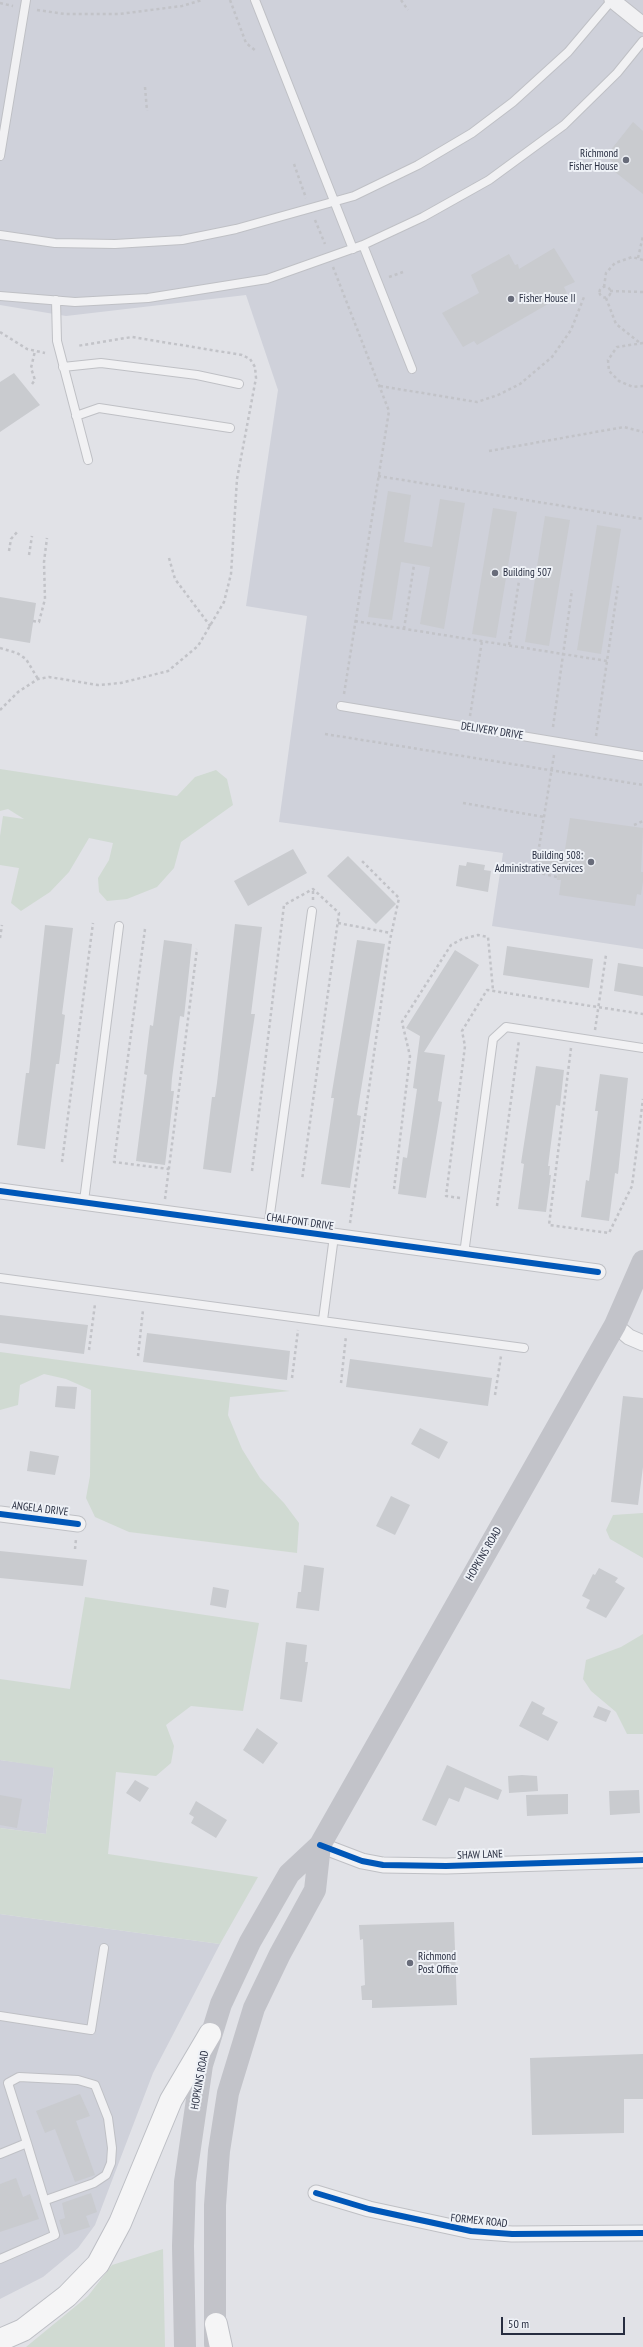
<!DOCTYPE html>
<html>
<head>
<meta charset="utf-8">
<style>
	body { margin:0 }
	#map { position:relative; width:643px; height:2347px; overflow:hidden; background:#e1e2e7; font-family:"PT Sans Narrow",sans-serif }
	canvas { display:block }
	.scale { position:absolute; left:501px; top:2317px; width:124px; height:18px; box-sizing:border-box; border:2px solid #272d40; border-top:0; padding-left:5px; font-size:12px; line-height:14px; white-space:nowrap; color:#272d40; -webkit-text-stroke:3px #eef1f6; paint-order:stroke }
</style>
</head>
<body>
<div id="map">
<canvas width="643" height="2347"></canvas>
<div class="scale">50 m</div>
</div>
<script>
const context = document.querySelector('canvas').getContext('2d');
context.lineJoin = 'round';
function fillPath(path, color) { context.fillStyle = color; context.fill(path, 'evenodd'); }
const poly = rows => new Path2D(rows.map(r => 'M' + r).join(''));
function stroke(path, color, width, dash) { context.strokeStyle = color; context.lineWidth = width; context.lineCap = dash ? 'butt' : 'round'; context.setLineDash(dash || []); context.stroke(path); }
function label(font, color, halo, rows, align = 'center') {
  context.font = font + ' "PT Sans Narrow",sans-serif'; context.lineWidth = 4; context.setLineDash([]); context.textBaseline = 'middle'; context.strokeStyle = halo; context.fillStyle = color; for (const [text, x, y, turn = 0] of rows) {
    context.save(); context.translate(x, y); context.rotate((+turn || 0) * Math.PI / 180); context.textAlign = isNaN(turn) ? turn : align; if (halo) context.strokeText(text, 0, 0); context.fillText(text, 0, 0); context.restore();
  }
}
fillPath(poly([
	[0,0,643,0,643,949,492,926,503,853,279,822,307,616,246,606,278,390,246,295,66,316,0,305],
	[0,1760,54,1767,46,1834,0,1828],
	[0,1914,220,1944,153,2073,95,2225,78,2248,43,2277,0,2299]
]), '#cfd1da');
fillPath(poly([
	[0,769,177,796,195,777,216,770,227,779,233,805,181,842,174,868,157,887,127,899,107,901,99,892,98,878,109,860,113,843,89,838,69,872,50,892,21,911,11,903,19,868,0,865,0,836,3,816,24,819,8,809,0,811],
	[0,1352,290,1391,230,1397,228,1415,242,1449,260,1478,284,1503,299,1523,297,1553,129,1532,95,1517,86,1498,90,1476,91,1390,66,1379,44,1374,20,1385,18,1405,0,1410],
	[643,1513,643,1558,610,1539,606,1530,613,1515],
	[85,1597,259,1623,243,1711,191,1706,166,1725,174,1746,171,1763,156,1776,116,1772,108,1854,258,1877,220,1944,0,1914,0,1828,46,1834,54,1768,0,1760,0,1679,70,1689],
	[643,1634,643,1734,627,1734,616,1712,591,1691,583,1679,586,1660,621,1647],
	[163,2249,165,2347,26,2347,88,2296,112,2265]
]), '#d0dad2');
fillPath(poly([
	[633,122,643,131,643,194,610,168,614,163,606,156],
	[554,248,575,282,564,287,567,293,477,345,474,341,463,347,442,313,479,293,471,275,509,254,515,265,518,264,519,269],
	[14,373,40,405,0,432,0,382],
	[388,491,411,495,404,542,432,547,440,499,465,503,444,629,420,624,430,567,401,562,392,620,368,617],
	[493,508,517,512,496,638,472,634],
	[545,516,570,520,549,646,525,642],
	[597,525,621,529,601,654,577,650],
	[0,597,36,603,30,643,0,638],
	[570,818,643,828,641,872,643,872,643,881,641,895,637,894,635,906,559,895,561,880,557,880,558,871,538,868,541,852,564,856],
	[293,849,307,873,248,906,234,881],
	[348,856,396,904,376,924,327,876],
	[467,862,485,865,484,870,491,871,488,892,456,886,459,865,466,866],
	[235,924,262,927,251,1014,255,1014,231,1173,203,1169,212,1097,215,1097,217,1083],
	[45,925,73,928,62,1014,65,1015,59,1064,56,1064,45,1149,17,1145,26,1073,29,1073],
	[164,940,192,944,184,1017,180,1016,172,1078,171,1091,174,1091,165,1165,136,1161,147,1075,144,1074,150,1025,153,1026],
	[357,940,385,944,359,1102,357,1115,361,1116,350,1188,321,1184,334,1098,331,1098],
	[507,946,593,959,589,988,503,975],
	[455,950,479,965,424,1052,445,1055,438,1101,442,1102,426,1198,398,1194,403,1157,407,1158,417,1089,413,1088,420,1036,406,1028],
	[618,963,643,967,643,996,614,991],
	[536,1066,564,1070,560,1106,556,1105,548,1166,550,1166,549,1175,551,1175,546,1212,518,1209,524,1164,521,1163],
	[600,1074,628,1078,618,1174,615,1173,609,1221,581,1217,586,1180,589,1181,598,1111,595,1111],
	[0,1315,88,1325,84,1354,0,1343],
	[147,1333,290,1351,287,1380,143,1362],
	[350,1359,492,1378,488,1406,346,1387],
	[57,1386,77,1387,75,1409,55,1407],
	[623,1396,643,1398,643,1467,638,1505,611,1502],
	[420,1428,448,1442,439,1459,411,1444],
	[30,1451,59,1456,55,1475,27,1471],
	[391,1496,410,1505,395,1535,376,1526],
	[0,1551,87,1560,83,1586,0,1578],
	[304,1565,324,1568,319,1611,296,1608,298,1592,301,1592],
	[599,1568,618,1578,615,1582,625,1588,606,1618,586,1608,590,1600,582,1596,593,1574,595,1575],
	[213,1587,229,1590,226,1608,210,1605],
	[286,1642,307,1645,305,1662,308,1662,302,1702,280,1699],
	[532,1701,545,1708,542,1714,558,1722,548,1741,519,1726],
	[598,1706,611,1711,606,1722,593,1717],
	[257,1728,278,1743,263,1764,243,1750],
	[447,1765,502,1790,498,1800,465,1787,459,1802,449,1798,436,1826,422,1820],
	[522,1775,537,1776,538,1791,509,1793,508,1776],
	[135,1780,149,1788,140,1802,126,1793],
	[639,1790,640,1813,610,1815,609,1791],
	[568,1794,568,1814,527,1816,526,1795],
	[0,1795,22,1799,17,1828,0,1825],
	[196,1801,227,1820,216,1838,191,1823,194,1817,189,1814],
	[454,1922,457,2005,372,2008,372,2000,362,2000,361,1986,365,1985,363,1939,360,1940,359,1925],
	[643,2054,643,2099,624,2099,624,2133,532,2135,530,2058],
	[80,2094,90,2116,76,2121,95,2175,75,2182,55,2129,45,2133,36,2111],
	[16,2178,23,2197,30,2194,39,2219,0,2232,0,2184],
	[91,2193,97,2212,86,2216,90,2227,64,2235,59,2220,65,2218,62,2203]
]), '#c9cbcf');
const service = poly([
	[255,0,353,249],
	[0,156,26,0],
	[0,235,55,243,115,244,182,240,236,229,354,196,418,165,472,133,513,102,568,52,612,0],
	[363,245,412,369],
	[0,296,75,302,148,298,267,279,363,245,423,217,489,180,564,125,617,73,643,41],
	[56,300,57,341,88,460],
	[63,367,101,363,197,375,239,384],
	[76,416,99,408,230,428],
	[341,706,643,756],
	[84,1201,119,926],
	[268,1228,312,911],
	[464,1254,493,1039,506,1027,643,1048],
	[0,1278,524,1348],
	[323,1320,334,1236],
	[0,2016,91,2030,104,1948],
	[27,2143,8,2083,19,2077,78,2080,95,2085,108,2118,112,2148,111,2163,106,2175,94,2183,46,2200],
	[0,2154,27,2143,55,2235,0,2259]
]);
const minor = poly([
	[612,0,643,25],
	[0,1191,598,1272],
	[615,1325,629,1337,643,1343],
	[0,1514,78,1524],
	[320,1845,362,1861,383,1865,446,1866,643,1860],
	[316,2193,369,2209,471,2231,512,2234,643,2233]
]);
const primary = poly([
	[216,2324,221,2347],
	[0,2340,23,2330,67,2296,98,2264,120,2223,171,2100,210,2034]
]);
stroke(service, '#bfc0c5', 10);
stroke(minor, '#bfc0c5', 17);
stroke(primary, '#bdbfc5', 24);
stroke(poly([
	[230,0,246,43,256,51],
	[401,0,408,10],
	[0,3,13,6],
	[37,10,65,14,119,14,182,6,202,0],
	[145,87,147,111],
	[294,164,306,198],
	[315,220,325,244],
	[638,258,643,236],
	[333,267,389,411,344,694],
	[389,277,403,272],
	'599.5 292a5.5 5.5 0 1 1 11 0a5.5 5.5 0 1 1-11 0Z',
	[604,287,606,273,615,263,632,257,643,260],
	[610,291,643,292],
	[606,298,616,324,640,343],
	[0,332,27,349,45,353],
	[643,343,617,347,608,360,609,371,619,381,633,387,643,386],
	[32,384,35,380,31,368,35,351],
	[380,386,477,402,498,395,520,384,552,357,571,330,584,297],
	[489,451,624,427,643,432],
	[378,476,643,519],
	[9,551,11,539,18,531],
	[29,555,32,536],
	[169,558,175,579,211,627],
	[33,621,39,622,45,599,44,562,47,538],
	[355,621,607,661],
	[404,629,414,565],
	[509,645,519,581],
	[0,648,17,653,26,659,38,679],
	[0,710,18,692,38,679,49,677,98,685,121,683,168,671,198,646,224,602,231,574,237,479,256,378,255,367,250,359,242,355,132,337,77,346],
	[470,716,482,641],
	[553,727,572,590],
	[325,734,643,785],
	[596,736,618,586],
	[554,755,535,872,557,877],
	[463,803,544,817],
	[634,825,643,821],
	[313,900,313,889],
	[338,923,391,933],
	[145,929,114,1162,169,1169],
	[0,938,2,925],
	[595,1030,606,955],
	[571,1048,549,1225,609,1233,632,1186,643,1099],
	[62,1162,93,923],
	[252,1171,284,905,313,889,339,913,302,1180],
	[394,1189,410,1056,402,1022,451,945,462,939,478,935,488,937,493,990],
	[460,1198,446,1196,465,1046,462,1031,487,990,643,1014],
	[165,1199,197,949],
	[497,1206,519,1040],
	[350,1223,390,940,399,898,360,859],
	[89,1350,95,1304],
	[138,1356,143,1310],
	[292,1378,298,1330],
	[341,1383,346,1336],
	[495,1395,501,1356],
	[75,1549,76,1539]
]), '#c2c3c8', 2.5, [3, 3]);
stroke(service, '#f1f1f3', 8);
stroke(minor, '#f1f1f3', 15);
stroke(poly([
	[215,2344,215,2205,219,2151,228,2093,254,2008,280,1954,315,1890,320,1845],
	[185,2347,183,2246,185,2182,202,2065,221,2004,250,1942,289,1874,320,1845,615,1325,643,1261]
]), '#c2c3c9', 22);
stroke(primary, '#f5f5f6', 22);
stroke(poly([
	[0,1191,598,1272],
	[0,1514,78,1524],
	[320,1845,362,1861,383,1865,446,1866,643,1860],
	[316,2193,369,2209,471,2231,512,2234,643,2233]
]), '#0057b8', 6);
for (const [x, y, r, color] of [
	[626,160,4,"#686c7a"],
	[511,299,4,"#686c7a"],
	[495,573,4,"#686c7a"],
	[591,862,4,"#686c7a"],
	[410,1963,4,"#686c7a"]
]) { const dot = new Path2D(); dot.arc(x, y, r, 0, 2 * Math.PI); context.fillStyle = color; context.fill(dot); stroke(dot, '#eef1f6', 1.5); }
label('11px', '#272d40', '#eef1f6', [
	["Richmond",618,154,"right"],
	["Fisher House",618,167,"right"],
	["Fisher House II",519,299],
	["Building 507",503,573],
	["Building 508:",583,856,"right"],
	["Administrative Services",583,869,"right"],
	["Richmond",418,1957],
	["Post Office",418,1970]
], 'left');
label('11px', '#272d40', '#eef1f6', [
	["DELIVERY DRIVE",492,731,9],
	["CHALFONT DRIVE",300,1222,8],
	["ANGELA DRIVE",40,1509,7],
	["HOPKINS ROAD",484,1554,-60],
	["SHAW LANE",480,1855,-2],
	["HOPKINS ROAD",200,2080,-80],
	["FORMEX ROAD",479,2221,6]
]);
</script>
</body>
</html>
